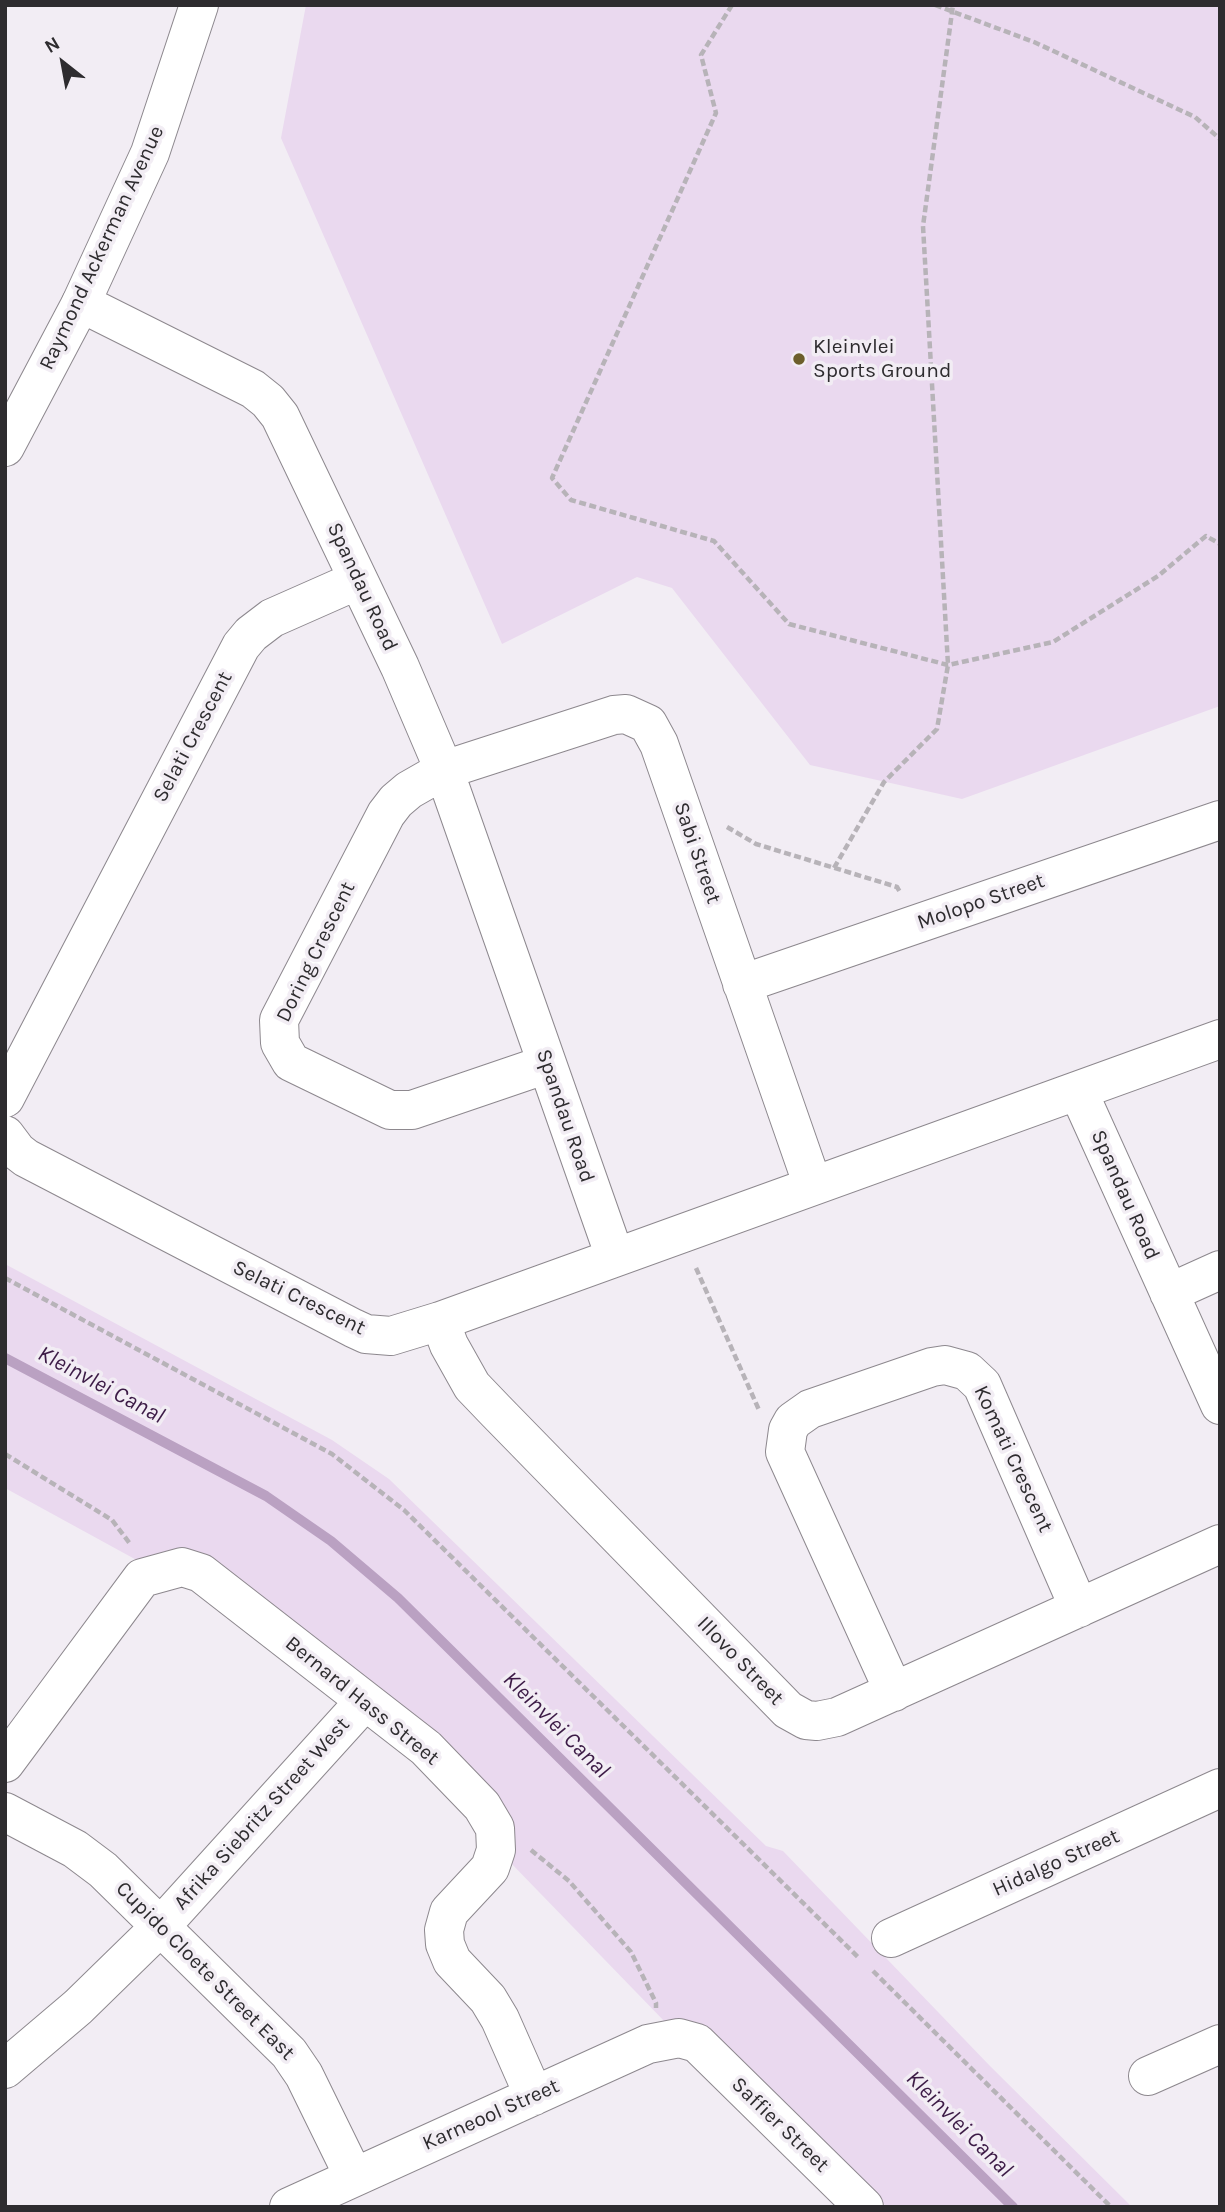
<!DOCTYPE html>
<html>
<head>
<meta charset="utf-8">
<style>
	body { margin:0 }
	#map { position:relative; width:1225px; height:2212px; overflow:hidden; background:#f2edf4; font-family:Karla,sans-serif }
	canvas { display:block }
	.frame { position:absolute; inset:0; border:7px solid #2e2c2f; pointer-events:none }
	.north { position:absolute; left:28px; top:28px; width:70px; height:70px; -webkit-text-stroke:5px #f2edf4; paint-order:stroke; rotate:329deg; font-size:19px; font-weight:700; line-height:28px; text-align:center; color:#2e2c2f }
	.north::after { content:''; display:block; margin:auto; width:24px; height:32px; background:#2e2c2f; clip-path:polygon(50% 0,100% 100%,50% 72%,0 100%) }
</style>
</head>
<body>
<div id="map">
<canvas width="1225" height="2212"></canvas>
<div class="frame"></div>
<div class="north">N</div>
</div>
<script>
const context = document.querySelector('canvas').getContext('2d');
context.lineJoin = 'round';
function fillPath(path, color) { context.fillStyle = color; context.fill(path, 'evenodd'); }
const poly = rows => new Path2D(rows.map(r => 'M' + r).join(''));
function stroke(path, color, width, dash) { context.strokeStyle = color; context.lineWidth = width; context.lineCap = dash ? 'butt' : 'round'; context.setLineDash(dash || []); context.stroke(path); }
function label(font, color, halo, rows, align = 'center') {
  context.font = font + ' Karla,sans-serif'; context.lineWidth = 7; context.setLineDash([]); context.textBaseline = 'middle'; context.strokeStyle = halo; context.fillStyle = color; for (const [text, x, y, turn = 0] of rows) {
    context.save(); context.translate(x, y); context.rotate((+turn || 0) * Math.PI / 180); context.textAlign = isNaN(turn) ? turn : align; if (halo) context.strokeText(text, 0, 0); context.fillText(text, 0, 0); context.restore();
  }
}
fillPath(poly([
	[306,5,1220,5,1220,706,962,799,810,765,672,588,637,577,502,644,281,138],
	[5,1264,332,1440,389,1479,766,1846,783,1851,990,2066,1132,2207,887,2207,723,2042,667,2024,507,1859,396,1702,5,1488]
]), '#ead9ef');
stroke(poly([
	[5,1358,266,1496,331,1541,398,1598,1013,2207]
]), '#baa1c2', 10);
const street = poly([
	[81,303,253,389,268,401,280,416,400,667,444,770,615,1257],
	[742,984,1220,820],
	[547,1064,412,1110,390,1110,291,1062,280,1043,279,1020,386,814,396,801,409,790,444,770,614,715,626,714,648,724,659,744,813,1186],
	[1078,1091,1220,1405],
	[5,1098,241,646,251,634,272,618,358,580],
	[5,1135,17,1151,26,1158,353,1328,366,1334,391,1336,440,1321,1220,1039],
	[1169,1293,1220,1270],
	[440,1321,449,1345,472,1386,494,1409,788,1710,806,1720,817,1721,837,1717,1220,1544],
	[894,1692,785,1452,788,1430,793,1421,810,1409,932,1367,945,1365,967,1371,982,1385,1079,1608],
	[5,1763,142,1578,182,1567,201,1573,426,1748,482,1806,495,1828,496,1850,490,1868,449,1912,444,1930,445,1944,452,1961,488,1999,500,2019,534,2096],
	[5,1812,75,1849,103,1870,289,2053,304,2075,354,2177],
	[891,1938,1220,1788],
	[5,2069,78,2007,161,1926,364,1702],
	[1148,2076,1220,2044],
	[289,2207,648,2044,679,2038,697,2043,864,2207]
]);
const secondary = poly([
	[5,447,81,303,150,153,199,5]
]);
stroke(street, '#8d888e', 40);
stroke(secondary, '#8d888e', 40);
stroke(poly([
	[732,5,701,55,716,113,552,478,571,500,714,541,789,624,948,665,1053,642,1158,576,1206,536,1220,544],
	[935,5,1034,42,1195,117,1220,139],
	[727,827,756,844,897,887,900,892],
	[834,868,884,782,937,729,948,665,923,226,953,5],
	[696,1268,759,1410],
	[5,1278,332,1454,404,1510,859,1958],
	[5,1454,112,1520,131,1545],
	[531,1850,569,1881,631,1952,656,2003,656,2008],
	[873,1971,1111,2207]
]), '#b7b3b8', 4.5, [7, 3.5]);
stroke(street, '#fff', 38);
stroke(secondary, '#fff', 38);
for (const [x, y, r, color] of [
	[799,359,7,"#6c5e2b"]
]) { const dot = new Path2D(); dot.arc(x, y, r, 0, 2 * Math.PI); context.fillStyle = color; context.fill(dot); stroke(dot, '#f2edf4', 2.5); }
label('21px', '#2e2c2f', '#f2edf4', [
	["Raymond Ackerman Avenue",102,248,-65],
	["Spandau Road",362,587,65],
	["Selati Crescent",193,737,-62],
	["Sabi Street",697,853,71],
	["Molopo Street",981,902,-19],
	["Doring Crescent",316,952,-64],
	["Spandau Road",565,1116,71],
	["Spandau Road",1125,1195,66],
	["Selati Crescent",299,1298,26],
	["Komati Crescent",1013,1459,65],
	["Illovo Street",740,1661,46],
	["Bernard Hass Street",362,1701,39],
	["Afrika Siebritz Street West",262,1814,-48],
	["Hidalgo Street",1056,1863,-24],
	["Cupido Cloete Street East",205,1971,45],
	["Karneool Street",491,2115,-24],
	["Saffier Street",780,2125,44]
]);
label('21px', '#2e2c2f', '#f2edf4', [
	["Kleinvlei",813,347],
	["Sports Ground",813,371]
], 'left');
label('italic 23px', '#3c1b46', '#f2edf4', [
	["Kleinvlei Canal",101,1385,28],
	["Kleinvlei Canal",556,1725,45],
	["Kleinvlei Canal",959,2124,45]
]);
</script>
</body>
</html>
